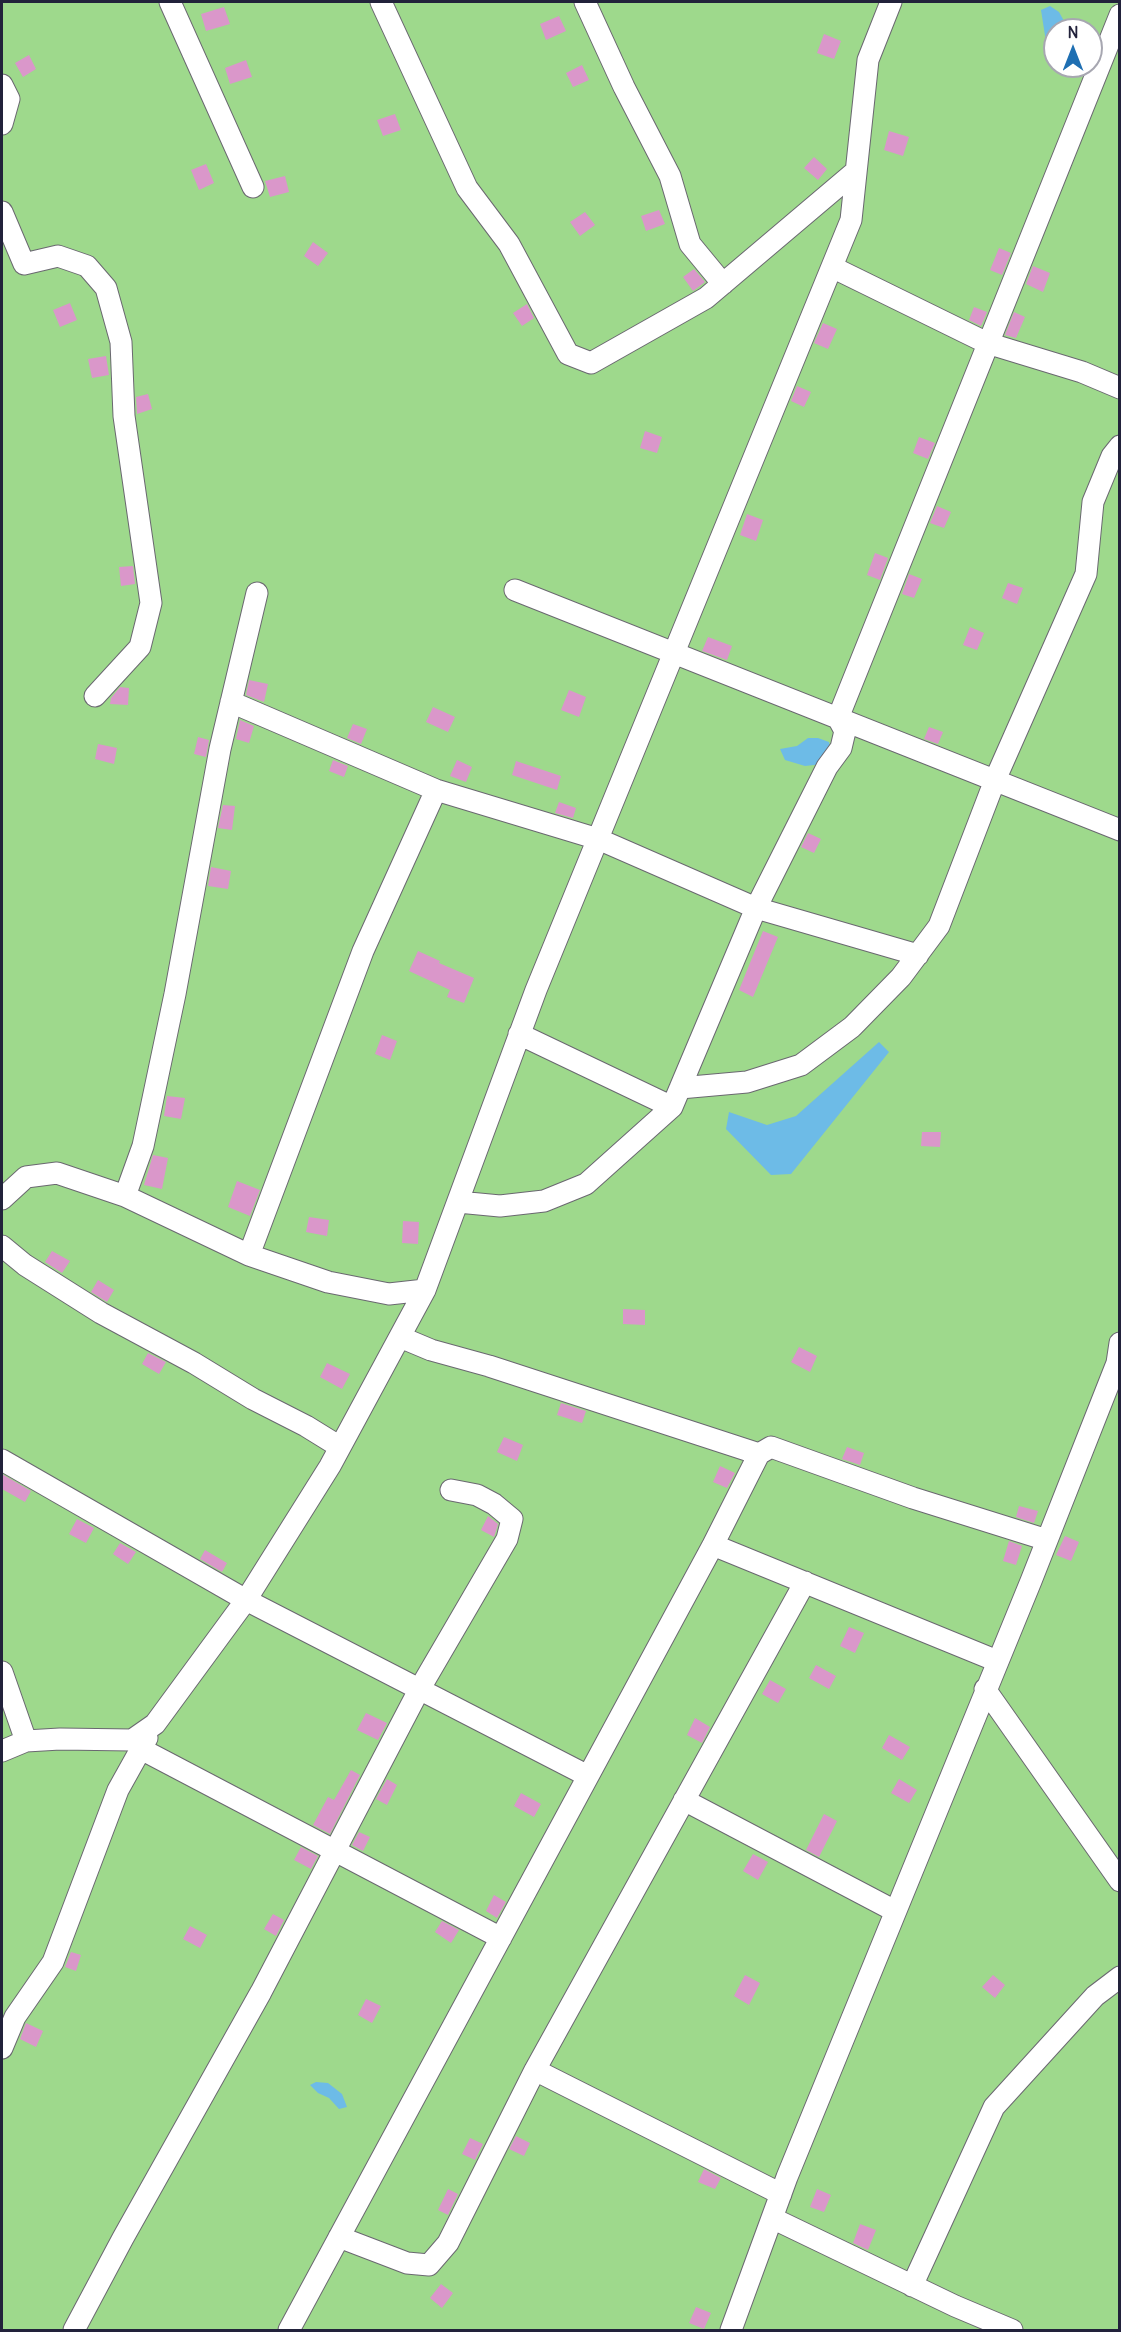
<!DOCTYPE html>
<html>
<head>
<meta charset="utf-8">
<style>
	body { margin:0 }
	#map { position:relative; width:1121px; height:2332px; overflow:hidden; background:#f1ead3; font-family:Delius,sans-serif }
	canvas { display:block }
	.frame { position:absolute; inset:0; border:3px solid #22223b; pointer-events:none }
	.north { position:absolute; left:1043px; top:18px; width:60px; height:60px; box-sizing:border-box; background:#fff; border:2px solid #a7a7b1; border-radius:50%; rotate:0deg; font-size:16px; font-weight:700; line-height:24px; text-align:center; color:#22223b }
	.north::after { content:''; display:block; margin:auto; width:21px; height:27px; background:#1f6fb2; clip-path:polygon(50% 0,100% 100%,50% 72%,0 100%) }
</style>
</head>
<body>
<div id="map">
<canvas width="1121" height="2332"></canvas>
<div class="frame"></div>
<div class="north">N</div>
</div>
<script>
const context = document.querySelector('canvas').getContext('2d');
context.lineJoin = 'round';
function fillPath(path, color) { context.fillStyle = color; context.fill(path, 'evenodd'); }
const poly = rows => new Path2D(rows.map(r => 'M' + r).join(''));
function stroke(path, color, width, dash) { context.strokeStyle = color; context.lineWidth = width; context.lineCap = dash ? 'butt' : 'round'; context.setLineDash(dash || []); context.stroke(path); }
fillPath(poly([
	[2,2,1119,2,1119,2330,2,2330],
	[1055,30,1091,30,1091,66,1055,66]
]), '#9ed98c');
fillPath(poly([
	[1050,6,1059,12,1069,30,1055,30,1055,46,1046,42,1041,10],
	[808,738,818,738,829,742,832,754,823,764,805,766,785,760,780,749,797,746],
	[879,1042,889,1052,791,1174,771,1175,726,1129,729,1112,767,1125,796,1116],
	[316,2082,328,2083,342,2094,347,2107,339,2109,329,2098,318,2093,310,2085]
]), '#6dbbe7');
fillPath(poly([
	[224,7,230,24,206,31,201,14],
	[559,16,566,31,546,40,540,24],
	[824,34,841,41,834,59,817,53],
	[29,55,36,69,23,77,15,63],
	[246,60,252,77,230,84,225,68],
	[582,65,589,80,573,87,566,73],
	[395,114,401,130,383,136,377,120],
	[889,131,909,137,903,156,884,150],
	[814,157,827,169,818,180,804,168],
	[206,164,214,183,199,190,191,170],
	[285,176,289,192,270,197,265,181],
	[659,210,665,224,646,231,641,216],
	[585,212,595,225,580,236,570,222],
	[313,242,328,253,318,266,304,256],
	[999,248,1011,253,1002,275,990,270],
	[1033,266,1050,273,1043,292,1026,284],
	[694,269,705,282,693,291,683,277],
	[70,303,77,320,60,327,53,310],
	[527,304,534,318,522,326,513,313],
	[974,307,987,312,981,326,969,320],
	[1014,312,1025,317,1016,338,1005,335],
	[823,323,837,329,828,349,814,343],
	[106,356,109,375,92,378,88,359],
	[797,386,811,392,804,407,791,401],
	[148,394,152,409,137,414,136,397],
	[645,431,662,437,657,453,640,448],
	[919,437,935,443,928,459,913,453],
	[937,506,951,512,944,528,930,523],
	[747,514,763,520,756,541,740,535],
	[875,553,888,558,880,580,867,575],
	[133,566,135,584,121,586,119,567],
	[909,574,922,579,914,598,902,594],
	[1008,583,1023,588,1017,604,1002,598],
	[970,627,984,633,977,650,963,645],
	[708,637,732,646,727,660,702,651],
	[249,680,268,684,264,702,246,695],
	[120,687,129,688,128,705,110,704,111,698],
	[569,690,586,697,579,717,561,710],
	[433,707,455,717,448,732,426,722],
	[240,720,254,726,249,743,236,739],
	[353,724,367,729,361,744,347,738],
	[929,727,943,732,938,744,924,739],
	[198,737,209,740,206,757,194,754],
	[98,744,117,748,114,764,95,759],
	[333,760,348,766,344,777,329,771],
	[457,760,472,767,466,782,450,776],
	[516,761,561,776,557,790,512,775],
	[559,802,576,808,573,818,555,813],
	[223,805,235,806,232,830,218,828],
	[808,833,821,839,814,853,801,847],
	[211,867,231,871,228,889,208,886],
	[763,931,778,937,753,997,739,990],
	[418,951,440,961,439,963,474,978,464,1003,447,997,450,990,409,971],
	[382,1035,397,1041,390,1060,375,1054],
	[167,1096,185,1098,181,1119,164,1116],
	[922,1132,941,1132,940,1147,921,1146],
	[153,1155,168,1158,162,1189,144,1185],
	[237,1181,260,1190,250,1216,228,1207],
	[309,1217,329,1220,327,1236,306,1232],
	[403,1221,419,1222,418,1244,402,1243],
	[52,1251,70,1261,62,1273,45,1262],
	[98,1280,114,1290,107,1302,91,1292],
	[623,1309,645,1310,645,1325,623,1324],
	[799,1347,817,1356,810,1372,791,1362],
	[148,1353,166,1362,159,1374,142,1364],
	[327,1363,350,1374,342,1389,320,1377],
	[561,1403,586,1411,582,1423,557,1415],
	[504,1437,523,1445,517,1461,497,1452],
	[847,1447,864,1453,860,1465,842,1459],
	[720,1466,735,1473,727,1488,713,1482],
	[2,1474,31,1491,25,1502,2,1489],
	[1019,1506,1038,1511,1034,1523,1016,1517],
	[488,1516,498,1524,494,1537,481,1530],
	[77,1519,94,1528,86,1543,69,1534],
	[1065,1536,1079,1542,1071,1561,1056,1555],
	[1009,1541,1022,1546,1016,1565,1003,1561],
	[120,1543,136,1552,128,1564,113,1554],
	[205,1550,227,1563,222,1572,200,1559],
	[849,1627,864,1633,855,1653,840,1646],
	[816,1665,836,1676,829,1689,809,1678],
	[770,1680,786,1689,778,1703,762,1694],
	[366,1713,387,1723,378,1740,357,1730],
	[695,1718,710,1727,702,1743,687,1735],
	[889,1735,910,1747,902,1760,882,1748],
	[351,1770,360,1775,330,1834,313,1825,328,1797,334,1800],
	[387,1779,397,1785,387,1805,376,1799],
	[899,1779,917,1790,909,1803,891,1793],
	[521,1793,541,1804,534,1817,514,1806],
	[824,1814,837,1821,819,1857,806,1850],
	[359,1832,370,1837,363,1851,352,1845],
	[301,1847,318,1856,311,1869,294,1860],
	[753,1854,768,1862,758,1880,743,1871],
	[494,1895,506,1902,497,1918,486,1911],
	[273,1914,284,1920,276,1936,264,1929],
	[442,1921,459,1930,451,1943,435,1932],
	[190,1926,207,1935,200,1948,183,1939],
	[71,1952,81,1955,76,1971,65,1967],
	[745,1975,760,1983,749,2005,734,1996],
	[993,1975,1005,1985,995,1998,982,1987],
	[366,1999,381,2006,372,2023,358,2015],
	[26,2023,43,2031,36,2047,20,2039],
	[516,2136,530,2143,524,2156,509,2149],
	[470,2138,483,2144,475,2160,462,2154],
	[704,2169,721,2178,715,2189,698,2182],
	[448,2189,458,2194,448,2215,438,2210],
	[817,2189,831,2195,824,2212,810,2207],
	[860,2224,876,2230,868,2250,853,2243],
	[441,2284,453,2293,442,2308,430,2298],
	[696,2307,711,2313,704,2329,689,2323]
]), '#da97ca');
const minor = poly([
	[170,2,253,187],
	[381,2,467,188,509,244,568,354,591,363,706,298,856,171],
	[585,2,624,87,670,176,690,244,723,284],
	[2,85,9,99,2,124],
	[2,212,24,264,58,256,87,266,106,288,121,342,124,416,151,603,140,647,95,696],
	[832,267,987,343,1082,372,1120,388],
	[515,590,1120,830],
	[231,702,436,790,598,839,756,908,918,955],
	[519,1034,672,1107],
	[680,1088,747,1082,801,1065,852,1027,901,977,939,926,995,780,1086,574,1093,502,1112,456,1120,446],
	[125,1196,143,1146,175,994,220,749,257,593],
	[2,1199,26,1177,57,1173,125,1196,249,1255,328,1282,389,1294,425,1290],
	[458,1202,500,1206,544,1201,586,1184,672,1107,756,908,827,767,841,748,845,731,838,718,1120,15],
	[2,1246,25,1265,101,1313,194,1363,253,1399,306,1426,340,1447],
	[249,1255,363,951,436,790],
	[759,1454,771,1447,913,1498,1047,1540],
	[2,1460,246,1600,588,1776],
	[713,1545,997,1661],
	[2,1672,26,1741],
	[985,1689,1120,1881],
	[141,1749,501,1938],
	[2,1751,26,1741,60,1739,132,1740,155,1724,246,1600,330,1466,425,1290,536,990,851,220,868,60,891,2],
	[684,1800,895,1911],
	[2,2048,15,2017,53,1962,118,1790,147,1738],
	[535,2070,781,2194],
	[772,2218,955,2306,1012,2330],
	[339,2237,407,2263,429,2265,448,2243,535,2070,805,1582],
	[912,2286,994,2107,1095,1996,1120,1977],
	[74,2330,123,2238,261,1992,419,1690,507,1539,512,1519,494,1504,477,1495,451,1490],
	[289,2330,713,1545,759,1454,489,1366,431,1350,400,1337],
	[731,2330,787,2177,1031,1581,1117,1363,1120,1343]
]);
stroke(minor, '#6a6870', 23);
stroke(minor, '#fff', 21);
</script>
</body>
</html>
